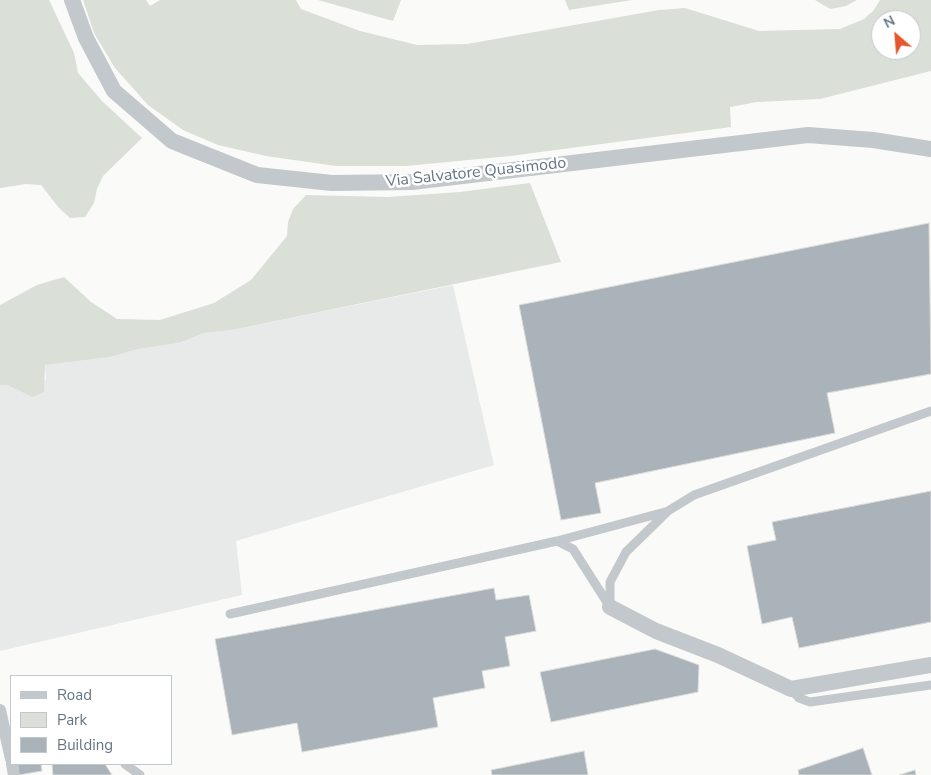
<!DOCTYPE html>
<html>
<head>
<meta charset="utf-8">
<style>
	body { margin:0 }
	#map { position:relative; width:931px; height:775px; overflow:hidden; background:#fafaf8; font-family:"Nunito Sans",sans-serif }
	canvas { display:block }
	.legend { position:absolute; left:10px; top:675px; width:162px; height:90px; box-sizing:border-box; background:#fff; border:1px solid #c1c8cd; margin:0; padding:6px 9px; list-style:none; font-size:15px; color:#657683 }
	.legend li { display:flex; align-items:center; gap:10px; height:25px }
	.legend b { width:25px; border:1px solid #c1c8cd }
	.north { position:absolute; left:871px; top:10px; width:50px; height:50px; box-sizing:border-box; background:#fff; border:1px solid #c1c8cd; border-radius:50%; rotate:333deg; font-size:14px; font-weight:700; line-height:20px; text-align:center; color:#657683 }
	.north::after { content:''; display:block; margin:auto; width:18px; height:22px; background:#e4572e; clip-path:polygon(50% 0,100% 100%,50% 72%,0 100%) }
</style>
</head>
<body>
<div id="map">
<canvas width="931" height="775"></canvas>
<ul class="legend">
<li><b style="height:6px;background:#c3c8cc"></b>Road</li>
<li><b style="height:14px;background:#dadfd7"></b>Park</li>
<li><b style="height:14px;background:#aab3b9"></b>Building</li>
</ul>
<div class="north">N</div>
</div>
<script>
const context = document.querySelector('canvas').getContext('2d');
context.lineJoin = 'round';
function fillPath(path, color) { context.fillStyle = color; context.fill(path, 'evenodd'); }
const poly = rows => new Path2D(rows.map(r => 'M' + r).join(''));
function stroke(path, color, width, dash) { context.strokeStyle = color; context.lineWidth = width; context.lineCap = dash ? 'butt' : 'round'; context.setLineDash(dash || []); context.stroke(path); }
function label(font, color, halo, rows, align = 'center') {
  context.font = font + ' "Nunito Sans",sans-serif'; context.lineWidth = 5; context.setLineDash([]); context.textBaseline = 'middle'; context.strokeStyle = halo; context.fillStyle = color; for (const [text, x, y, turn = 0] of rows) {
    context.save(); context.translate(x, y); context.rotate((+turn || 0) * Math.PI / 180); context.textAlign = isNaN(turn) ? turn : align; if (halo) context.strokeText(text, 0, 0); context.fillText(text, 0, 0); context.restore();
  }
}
fillPath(poly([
	[453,285,494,465,236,541,242,595,0,651,0,385,7,385,32,397,46,379,45,365,111,357,138,349,179,343,204,333,232,330]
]), '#e8e9e9');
fillPath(poly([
	[0,0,49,0,74,53,78,73,102,101,142,138,103,176,97,189,94,203,85,217,70,218,59,208,41,185,26,184,0,188],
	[83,0,146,0,150,6,160,0,296,0,301,9,360,31,417,45,467,44,659,10,685,8,759,31,840,29,864,19,874,10,880,0,931,0,931,71,820,99,757,102,730,107,731,127,510,156,406,166,336,166,266,156,218,145,183,130,148,105,115,68,94,33],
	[881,20,911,20,911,50,881,50],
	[318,0,449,0,401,0,393,21],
	[565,0,632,0,569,10],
	[815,0,857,0,846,6,830,9],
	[530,183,561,262,232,330,204,333,179,343,138,349,111,357,45,365,44,392,32,397,7,385,0,385,0,305,37,285,64,277,91,302,117,319,160,320,214,303,251,280,287,236,288,222,293,209,306,195,388,197,460,192]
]), '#dadfd7');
const building = poly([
	[929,223,931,374,827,393,835,433,595,483,601,513,561,520,519,305,929,223],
	[931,491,931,622,799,648,792,617,762,624,747,546,776,540,772,522,931,491],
	[494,588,496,600,529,595,536,631,505,637,510,666,482,671,485,688,433,698,438,727,302,752,297,723,232,735,215,639,494,588],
	[655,649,699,665,698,692,551,722,540,672,655,649],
	[863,748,872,775,799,775,798,770,863,748],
	[584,751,588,775,492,775,491,770,584,751],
	[17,764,41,764,42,771,19,775,17,764],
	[52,764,105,764,112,775,53,775,52,764],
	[915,770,916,775,899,775,915,770]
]);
fillPath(building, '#aab3b9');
stroke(building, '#dcdcda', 1);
stroke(poly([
	[557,541,665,512],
	[610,607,610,582,626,552,668,511,694,495,931,411],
	[230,614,557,541,573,549,610,607],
	[791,689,799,698,810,702,931,685],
	[125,764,140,775]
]), '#c3c8cc', 9);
stroke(poly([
	[0,710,11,759],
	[12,764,14,775]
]), '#c3c8cc', 12);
stroke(poly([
	[72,0,86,38,114,91,172,141,257,175,332,183,412,182,808,135,873,140,931,149],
	[610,607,656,631,718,655,791,689,931,665]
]), '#c3c8cc', 16);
label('16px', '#657683', '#fff', [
	["Via Salvatore Quasimodo",476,173,-6]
]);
</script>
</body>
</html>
